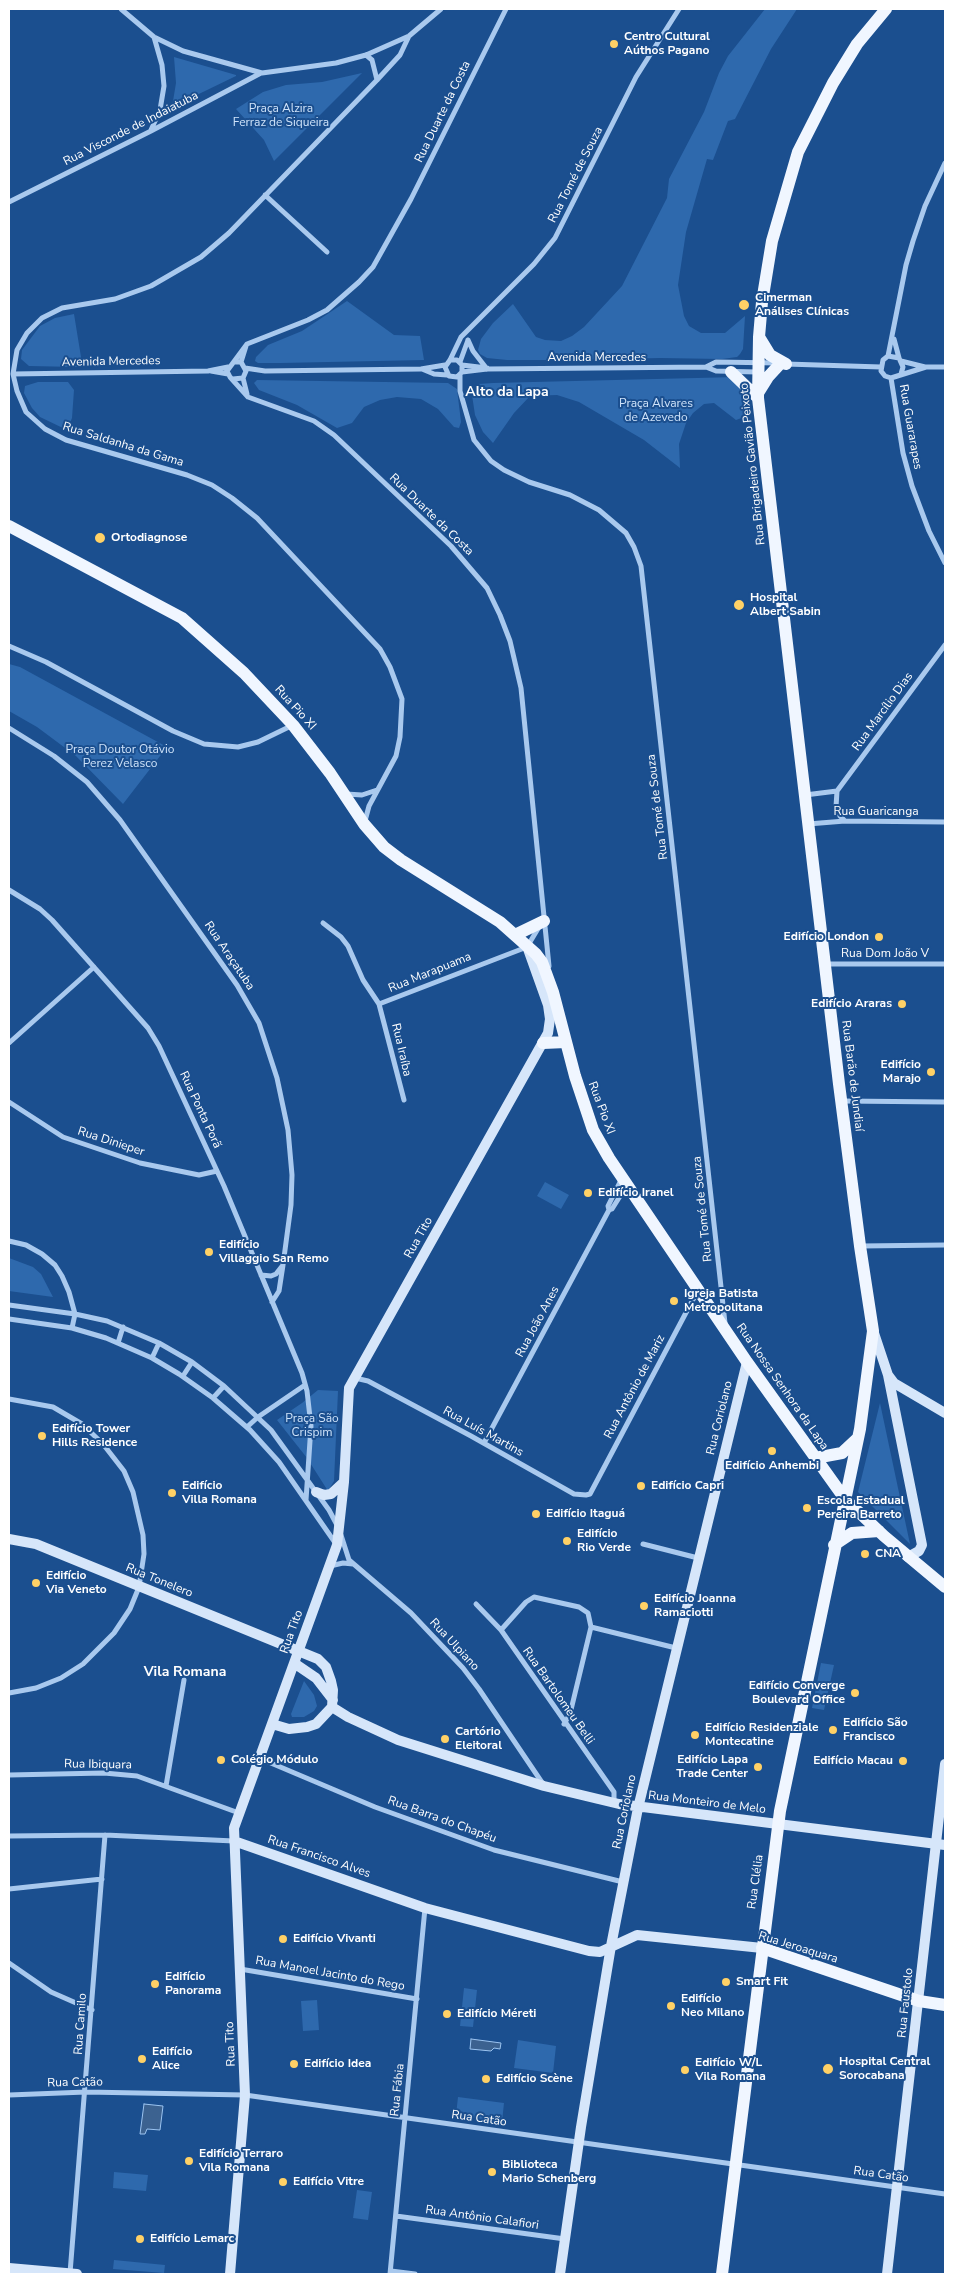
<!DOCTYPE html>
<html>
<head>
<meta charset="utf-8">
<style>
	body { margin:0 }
	#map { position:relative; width:954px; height:2283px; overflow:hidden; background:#1b4f8f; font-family:"Nunito Sans",sans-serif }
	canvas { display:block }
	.frame { position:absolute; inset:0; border:10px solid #fff; pointer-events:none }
</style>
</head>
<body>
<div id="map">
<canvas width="954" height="2283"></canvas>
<div class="frame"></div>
</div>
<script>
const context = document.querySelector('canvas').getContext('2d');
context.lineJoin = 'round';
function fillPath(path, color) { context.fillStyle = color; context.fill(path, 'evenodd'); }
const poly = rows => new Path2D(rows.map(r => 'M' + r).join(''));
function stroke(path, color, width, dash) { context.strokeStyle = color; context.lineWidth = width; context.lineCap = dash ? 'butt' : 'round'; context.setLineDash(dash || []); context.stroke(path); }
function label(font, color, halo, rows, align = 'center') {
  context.font = font + ' "Nunito Sans",sans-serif'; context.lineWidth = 4; context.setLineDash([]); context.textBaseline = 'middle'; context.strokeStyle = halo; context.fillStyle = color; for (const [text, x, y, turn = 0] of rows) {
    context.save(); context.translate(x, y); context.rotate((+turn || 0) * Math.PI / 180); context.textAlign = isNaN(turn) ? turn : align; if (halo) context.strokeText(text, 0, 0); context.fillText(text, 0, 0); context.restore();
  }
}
fillPath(poly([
	[765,9,797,9,771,49,735,119,728,121,713,160,707,159,686,232,678,285,684,316,689,326,701,333,725,333,745,316,743,349,740,354,737,357,722,359,660,358,575,360,507,360,487,358,480,354,478,350,481,339,493,323,513,304,536,337,545,340,561,341,572,336,584,327,622,286,667,198,669,179,704,112,719,73,728,56],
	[174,57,236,75,236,76,172,107,176,83],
	[362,73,274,161,264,140,236,109,263,92,286,85,322,82],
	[347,301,394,335,420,336,424,360,281,363,258,363,255,361,256,357,268,345,302,331],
	[74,314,81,357,77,367,29,366,21,359,22,350,40,326,55,318],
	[737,377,741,382,747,416,736,420,714,403,704,404,693,413,686,423,679,444,680,468,644,440,579,402,557,395,530,396,514,413,493,443,483,432,475,415,472,395,478,384,493,383],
	[257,380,448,383,457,389,461,422,459,428,454,427,438,409,421,399,397,397,380,400,364,407,352,423,337,428,297,405,259,390,254,383],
	[38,382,68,382,74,390,72,418,67,430,40,417,32,408,24,393,25,386],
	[9,664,20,667,167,747,123,804,76,756,37,727,9,711],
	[545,1182,569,1195,561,1209,537,1196],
	[9,1258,33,1267,41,1274,53,1297,9,1291],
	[318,1390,338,1391,334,1481,328,1491,307,1458,277,1420,302,1403],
	[880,1403,898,1488,910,1544,858,1492],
	[821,1663,834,1665,824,1710,812,1708],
	[304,1681,314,1695,317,1706,314,1711,304,1717,292,1717,291,1714],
	[464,1988,477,1990,473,2027,460,2026],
	[317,2000,319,2030,303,2031,301,2001],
	[518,2040,556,2046,553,2073,514,2068],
	[458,2097,504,2103,502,2122,456,2115],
	[114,2172,148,2175,146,2191,113,2188],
	[357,2190,372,2192,368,2220,353,2218],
	[114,2260,165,2265,164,2273,113,2269]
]), '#2e69ad');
const water = poly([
	[471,2039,501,2043,500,2049,494,2048,491,2051,470,2049,471,2039],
	[144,2104,163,2106,160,2130,147,2129,145,2134,140,2134,144,2104]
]);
fillPath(water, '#3c6290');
stroke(water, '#9cc4f0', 1);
stroke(poly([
	[121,9,154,37,183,51,262,73,336,63,366,55,409,36,441,9],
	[506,9,411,199,373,267,359,282,327,310,308,320,247,344,227,371,230,377,248,397,314,421,334,435,451,546,487,588,500,615,510,641,521,688,549,966],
	[366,55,372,60,377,80],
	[151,130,160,110,164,86,162,65,154,37],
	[265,195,327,252],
	[9,202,151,131,261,73],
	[894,339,899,358],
	[468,340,473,351,487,369],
	[888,356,906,265,913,241,925,206,945,163],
	[450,360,457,360,462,365,462,372,457,377,449,376,445,367,450,360,461,337,534,264,555,238,636,77,679,9],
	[901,361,925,367],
	[241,362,246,346],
	[460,362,468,340],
	[786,364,881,367],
	[462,365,487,368],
	[706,367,716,362,778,363],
	[245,368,265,371,421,369,445,365],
	[422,369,434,374,447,375],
	[211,371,228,374],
	[462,372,487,369,706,367,716,371,757,372],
	[13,374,208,371,228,367],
	[901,374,903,367,899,358,888,356,883,360,881,371,885,376,891,378,926,367,945,367],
	[460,375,460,391,474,440,491,461,504,470,529,482,570,495,599,510,626,533,634,547,641,566,725,1323],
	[243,378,247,394],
	[891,378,903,453,912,486,929,531,945,563],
	[233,379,243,378,246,371,241,362,234,362],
	[9,646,46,662,173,731,204,744,238,747,258,742,293,725],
	[9,728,54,756,87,782,120,820,237,985,259,1023,277,1078,288,1130,292,1175,291,1205,283,1265],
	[346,794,362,795,377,790],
	[805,795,837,791],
	[365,821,369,806,396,756,400,737,402,699,390,667,380,649,257,518,232,498,212,485,187,475,66,440,45,429,26,412,17,391,13,374,17,350,27,333,42,318,62,308,115,299,151,286,201,257,229,233,377,80,400,55,409,36],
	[845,821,840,816,836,807,837,791,945,645],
	[808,824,845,821,945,822],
	[9,890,40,909,52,920,148,1028,159,1046,224,1186,302,1373,307,1391,311,1426,306,1500],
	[323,923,341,937,348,946,363,980,379,1004,404,1100],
	[826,964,945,964],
	[379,1004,527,947,539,927],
	[9,1043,94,967],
	[842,1101,945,1102],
	[9,1102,63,1137,140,1163,199,1175,217,1171],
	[609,1210,612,1209,627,1185],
	[9,1241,26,1245,42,1254,55,1265,62,1276,69,1292,75,1314,72,1328],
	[861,1246,945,1245],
	[261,1275,271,1276,276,1274,283,1265,279,1291,272,1302],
	[9,1305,75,1314,107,1321,159,1343,192,1362,224,1386,271,1430,329,1510,337,1525],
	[9,1319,72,1328,106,1338,152,1358,179,1374,213,1398,250,1430,279,1462,336,1544],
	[118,1343,123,1327],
	[152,1358,159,1343],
	[183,1376,192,1362],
	[355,1378,368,1381,471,1436,574,1494,586,1495,590,1494,698,1290],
	[213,1398,224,1386],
	[9,1399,53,1407,82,1424,103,1444,124,1471,133,1492,143,1535,144,1554,139,1587,130,1609,114,1633,83,1664,61,1678,36,1688,9,1693],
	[247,1427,258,1417,305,1385],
	[484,1443,609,1210,608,1206,621,1180],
	[341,1535,349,1560,411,1613,463,1668,479,1689,543,1784],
	[643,1544,698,1558],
	[330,1566,343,1563,353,1564],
	[476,1604,501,1630,614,1792,614,1803],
	[591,1627,676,1648],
	[501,1630,526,1602,534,1597,579,1607,588,1613,591,1627,570,1714,564,1724],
	[259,1758,375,1807,494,1850,623,1882],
	[9,1775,104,1773,137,1776,239,1813],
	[166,1786,184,1680],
	[9,1836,105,1835,234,1841],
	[9,1889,102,1879],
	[9,1963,51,1992,92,2010],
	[240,1969,417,1999],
	[9,2095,86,2092,245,2095,945,2194],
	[396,2216,565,2239],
	[391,2271,415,2274],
	[70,2273,105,1835],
	[390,2274,425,1908]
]), '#a9c9ee', 5);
stroke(poly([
	[874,1333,888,1375,922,1545,919,1551,908,1557],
	[888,1375,894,1383,945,1413],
	[316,1492,324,1495,331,1494,344,1482],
	[9,1539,36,1544,318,1659,326,1667,331,1681,333,1690,332,1707,316,1724,307,1727,289,1729,272,1724],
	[294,1663,316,1678,333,1700],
	[332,1707,348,1717,398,1740,544,1786,619,1804,945,1845],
	[234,1841,425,1908,589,1951,600,1952,637,1935,762,1948],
	[9,2268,77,2274],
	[230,2274,245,2095,234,1828,337,1545,344,1482,349,1388,548,1033,550,1019,548,1005,528,949],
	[560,2274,581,2127,611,1946,638,1808,747,1362],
	[887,2274,945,1764]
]), '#d6e6fa', 10);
stroke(poly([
	[759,337,770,355,786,364],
	[731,372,758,398],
	[758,393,768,377,780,364],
	[9,526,182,618,244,673,293,725,330,773,364,824,384,847,401,860,500,922,536,954,542,962,553,992,575,1076,593,1130,609,1158,747,1362,845,1499,884,1536,945,1587],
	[515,935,544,921],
	[543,1043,566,1042],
	[815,1458,842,1453,857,1439],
	[834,1545,852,1533,879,1531],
	[762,1948,919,2001,945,2005],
	[722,2274,780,1811,860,1429,873,1331,860,1246,839,1084,758,398,759,337,762,302,772,241,798,152,833,83,857,44,886,9]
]), '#f0f6ff', 12);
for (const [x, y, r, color] of [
	[614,44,5,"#ffd166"],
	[744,305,6,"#ffd166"],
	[100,538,6,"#ffd166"],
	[739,605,6,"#ffd166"],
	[879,937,5,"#ffd166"],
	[902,1004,5,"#ffd166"],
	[931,1072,5,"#ffd166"],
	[588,1193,5,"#ffd166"],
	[209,1252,5,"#ffd166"],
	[674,1301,5,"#ffd166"],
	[42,1436,5,"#ffd166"],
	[772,1451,5,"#ffd166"],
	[641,1486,5,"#ffd166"],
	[172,1493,5,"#ffd166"],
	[807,1508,5,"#ffd166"],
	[536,1514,5,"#ffd166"],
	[567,1541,5,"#ffd166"],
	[865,1554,5,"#ffd166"],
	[36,1583,5,"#ffd166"],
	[644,1606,5,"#ffd166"],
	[855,1693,5,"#ffd166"],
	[833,1730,5,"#ffd166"],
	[695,1735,5,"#ffd166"],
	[445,1739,5,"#ffd166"],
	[221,1760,5,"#ffd166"],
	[903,1761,5,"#ffd166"],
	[758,1767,5,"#ffd166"],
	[283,1939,5,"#ffd166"],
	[726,1982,5,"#ffd166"],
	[155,1984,5,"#ffd166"],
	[671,2006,5,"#ffd166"],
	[447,2014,5,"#ffd166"],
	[142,2059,5,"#ffd166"],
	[294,2064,5,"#ffd166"],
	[828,2069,6,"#ffd166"],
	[685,2070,5,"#ffd166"],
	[486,2079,5,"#ffd166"],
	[189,2161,5,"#ffd166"],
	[492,2172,5,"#ffd166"],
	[283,2182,5,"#ffd166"],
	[140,2239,5,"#ffd166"]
]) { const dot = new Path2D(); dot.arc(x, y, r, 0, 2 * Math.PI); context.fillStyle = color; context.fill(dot); stroke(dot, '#1b4f8f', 2); }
label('bold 12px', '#fff', '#1b4f8f', [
	["Centro Cultural",624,37],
	["Aúthos Pagano",624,51],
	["Cimerman",755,298],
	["Análises Clínicas",755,312],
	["Ortodiagnose",111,538],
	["Hospital",750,598],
	["Albert Sabin",750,612],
	["Edifício London",869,937,"right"],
	["Edifício Araras",892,1004,"right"],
	["Edifício",921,1065,"right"],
	["Marajo",921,1079,"right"],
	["Edifício Iranel",598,1193],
	["Edifício",219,1245],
	["Villaggio San Remo",219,1259],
	["Igreja Batista",684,1294],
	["Metropolitana",684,1308],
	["Edifício Tower",52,1429],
	["Hills Residence",52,1443],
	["Edifício Anhembi",772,1466,"center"],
	["Edifício",182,1486],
	["Villa Romana",182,1500],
	["Edifício Capri",651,1486],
	["Escola Estadual",817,1501],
	["Pereira Barreto",817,1515],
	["Edifício Itaguá",546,1514],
	["Edifício",577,1534],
	["Rio Verde",577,1548],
	["CNA",875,1554],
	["Edifício",46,1576],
	["Via Veneto",46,1590],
	["Edifício Joanna",654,1599],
	["Ramaciotti",654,1613],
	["Edifício Converge",845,1686,"right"],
	["Boulevard Office",845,1700,"right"],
	["Edifício São",843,1723],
	["Francisco",843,1737],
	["Edifício Residenziale",705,1728],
	["Montecatine",705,1742],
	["Cartório",455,1732],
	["Eleitoral",455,1746],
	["Colégio Módulo",231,1760],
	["Edifício Lapa",748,1760,"right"],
	["Trade Center",748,1774,"right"],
	["Edifício Macau",893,1761,"right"],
	["Edifício Vivanti",293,1939],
	["Edifício",165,1977],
	["Panorama",165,1991],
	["Smart Fit",736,1982],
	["Edifício",681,1999],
	["Neo Milano",681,2013],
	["Edifício Méreti",457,2014],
	["Edifício",152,2052],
	["Alice",152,2066],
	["Hospital Central",839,2062],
	["Sorocabana",839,2076],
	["Edifício W/L",695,2063],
	["Vila Romana",695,2077],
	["Edifício Idea",304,2064],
	["Edifício Scène",496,2079],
	["Edifício Terraro",199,2154],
	["Vila Romana",199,2168],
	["Biblioteca",502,2165],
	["Mario Schenberg",502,2179],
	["Edifício Vitre",293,2182],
	["Edifício Lemarc",150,2239]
], 'left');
label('12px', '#cfe3fa', '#1b4f8f', [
	["Praça Alzira",281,109],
	["Ferraz de Siqueira",281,123],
	["Praça Alvares",656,404],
	["de Azevedo",656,418],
	["Praça Doutor Otávio",120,750],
	["Perez Velasco",120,764],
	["Praça São",312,1419],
	["Crispim",312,1433]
]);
label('12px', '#fff', '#1b4f8f', [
	["Rua Duarte da Costa",443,112,-64],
	["Rua Visconde de Indaiatuba",131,129,-27],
	["Rua Tomé de Souza",576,175,-63],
	["Avenida Mercedes",597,358],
	["Avenida Mercedes",111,362,-1],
	["Rua Guararapes",910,427,80],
	["Rua Saldanha da Gama",123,445,17],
	["Rua Brigadeiro Gavião Peixoto",753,464,-96],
	["Rua Duarte da Costa",431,515,44],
	["Rua Pio XI",295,708,48],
	["Rua Marcílio Dias",883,712,-54],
	["Rua Tomé de Souza",658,807,-97],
	["Rua Guaricanga",876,812],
	["Rua Dom João V",885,954],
	["Rua Araçatuba",229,956,56],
	["Rua Marapuama",430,973,-22],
	["Rua Iraíba",401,1050,77],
	["Rua Barão de Jundiaí",852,1076,83],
	["Rua Pio XI",601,1108,69],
	["Rua Ponta Porã",200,1110,65],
	["Rua Dinieper",111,1142,18],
	["Rua Tomé de Souza",703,1209,-96],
	["Rua Tito",419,1238,-61],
	["Rua João Anes",538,1322,-62],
	["Rua Antônio de Mariz",635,1387,-62],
	["Rua Nossa Senhora da Lapa",782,1387,55],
	["Rua Coriolano",720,1418,-76],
	["Rua Luís Martins",483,1432,29],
	["Rua Tonelero",159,1581,22],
	["Rua Tito",292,1632,-70],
	["Rua Ulpiano",454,1645,47],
	["Rua Bartolomeu Belli",558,1696,55],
	["Rua Ibiquara",98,1765,1],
	["Rua Monteiro de Melo",707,1803,7],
	["Rua Coriolano",625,1812,-78],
	["Rua Barra do Chapéu",442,1820,20],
	["Rua Francisco Alves",319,1857,19],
	["Rua Clélia",756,1882,-82],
	["Rua Jeroaquara",798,1948,17],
	["Rua Manoel Jacinto do Rego",330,1974,10],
	["Rua Faustolo",906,2003,-84],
	["Rua Camilo",81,2024,-86],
	["Rua Tito",231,2044,-92],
	["Rua Catão",75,2083,-1],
	["Rua Fábia",398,2090,-84],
	["Rua Catão",479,2119,8],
	["Rua Catão",881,2175,8],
	["Rua Antônio Calafiori",482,2218,8]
]);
label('bold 14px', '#fff', '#1b4f8f', [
	["Alto da Lapa",507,393],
	["Vila Romana",185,1673]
]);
</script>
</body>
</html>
